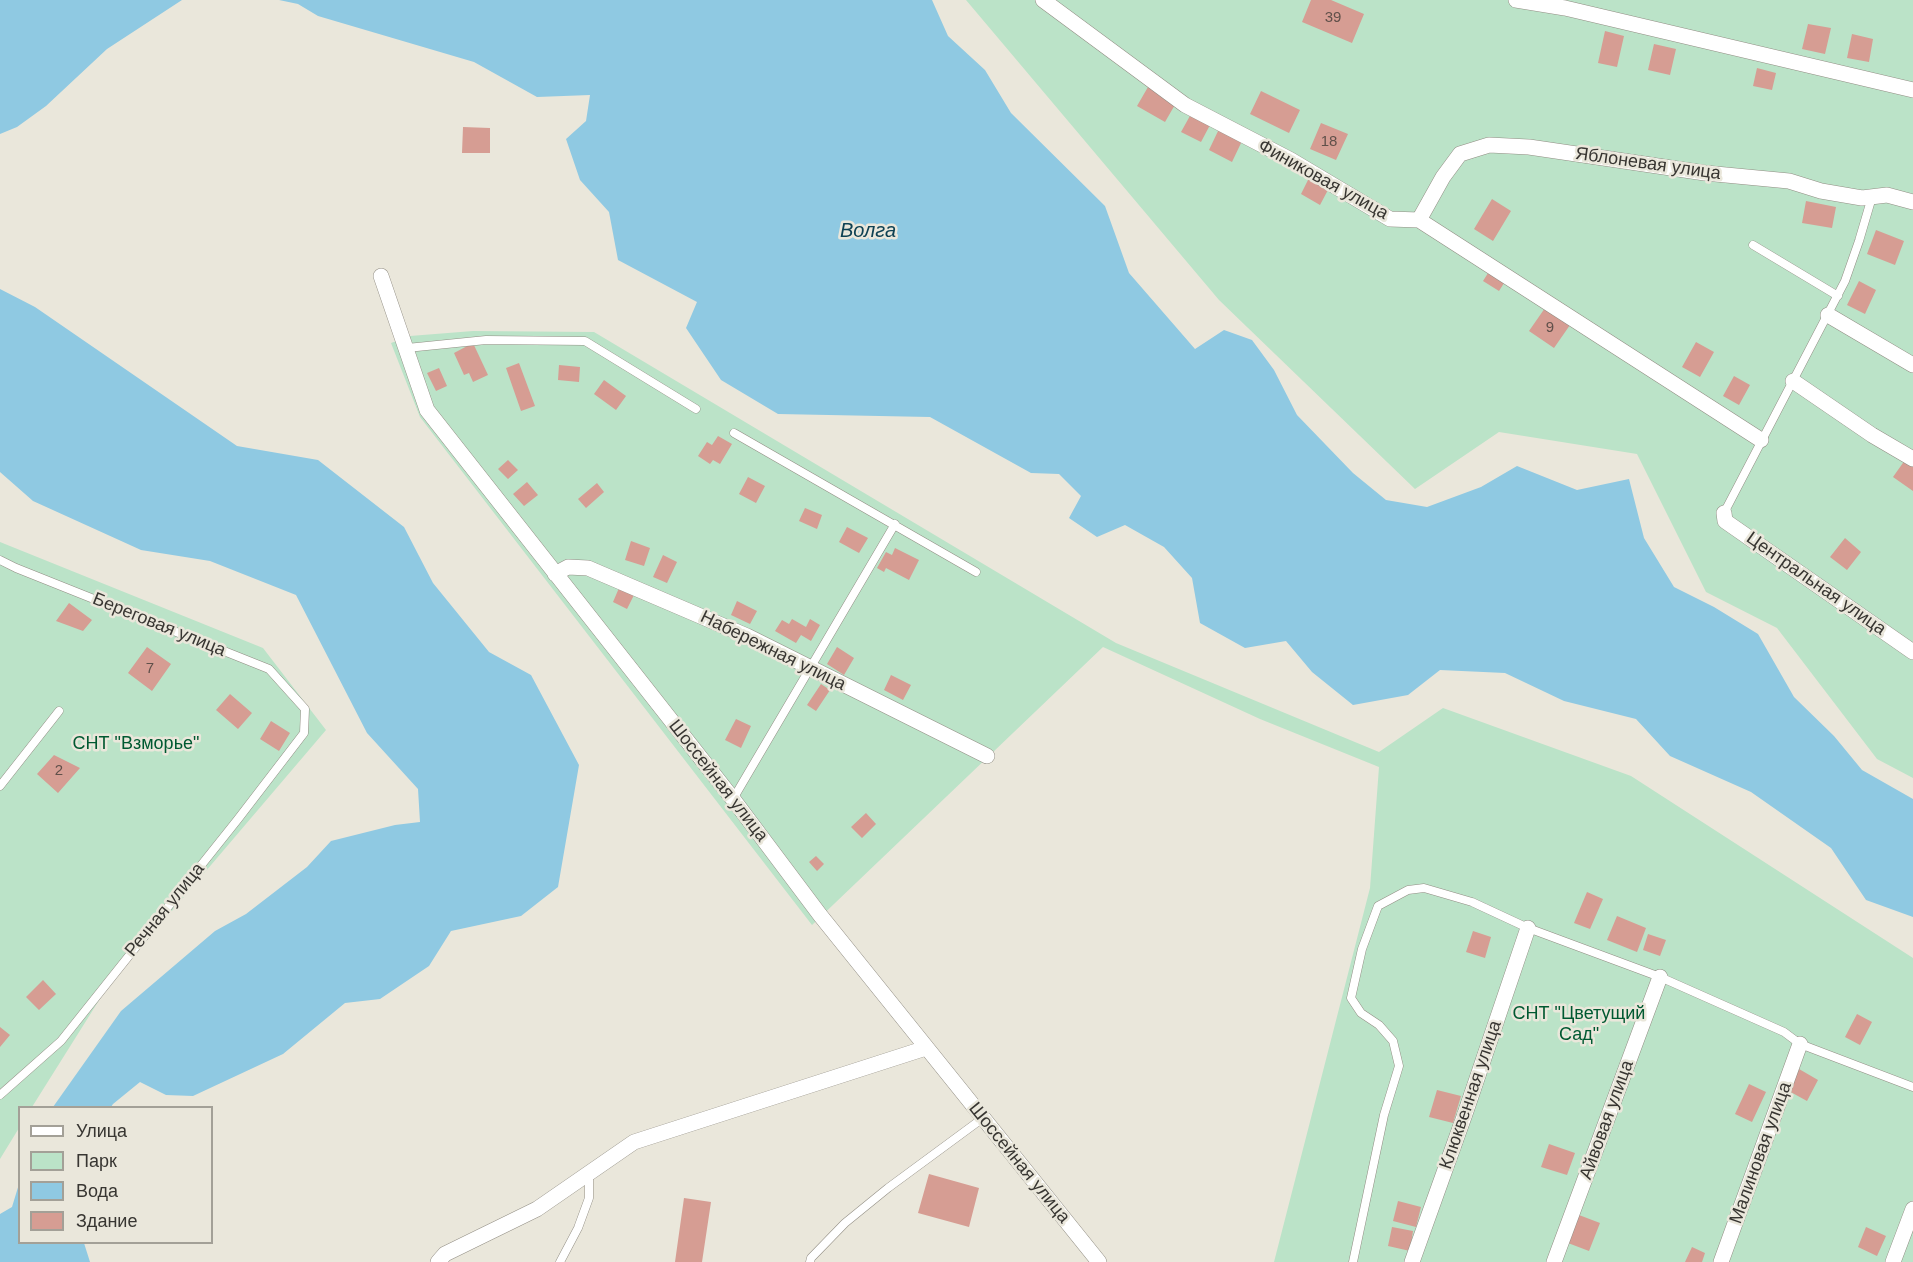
<!DOCTYPE html>
<html>
<head>
<meta charset="utf-8">
<style>
	body { margin:0 }
	#map { position:relative; width:1913px; height:1262px; overflow:hidden; background:#eae7db; font-family:Arial,sans-serif }
	canvas { display:block }
	.legend { position:absolute; left:18px; top:1106px; width:195px; height:138px; box-sizing:border-box; background:#eae7db; border:2px solid #a3a097; margin:0; padding:8px 10px; list-style:none; font-size:18px; color:#383632 }
	.legend li { display:flex; align-items:center; gap:12px; height:30px }
	.legend b { width:30px; border:2px solid #a3a097 }
</style>
</head>
<body>
<div id="map">
<canvas width="1913" height="1262"></canvas>
<ul class="legend">
<li><b style="height:8px;background:#fff"></b>Улица</li>
<li><b style="height:16px;background:#bbe3c8"></b>Парк</li>
<li><b style="height:16px;background:#8fc9e2"></b>Вода</li>
<li><b style="height:16px;background:#d69d93"></b>Здание</li>
</ul>
</div>
<script>
const context = document.querySelector('canvas').getContext('2d');
context.lineJoin = 'round';
function fillPath(path, color) { context.fillStyle = color; context.fill(path, 'evenodd'); }
const poly = rows => new Path2D(rows.map(r => 'M' + r).join(''));
function stroke(path, color, width, dash) { context.strokeStyle = color; context.lineWidth = width; context.lineCap = dash ? 'butt' : 'round'; context.setLineDash(dash || []); context.stroke(path); }
function label(font, color, halo, rows, align = 'center') {
  context.font = font + ' Arial,sans-serif'; context.lineWidth = 5; context.setLineDash([]); context.textBaseline = 'middle'; context.strokeStyle = halo; context.fillStyle = color; for (const [text, x, y, turn = 0] of rows) {
    context.save(); context.translate(x, y); context.rotate((+turn || 0) * Math.PI / 180); context.textAlign = isNaN(turn) ? turn : align; if (halo) context.strokeText(text, 0, 0); context.fillText(text, 0, 0); context.restore();
  }
}
fillPath(poly([
	[966,0,1913,0,1913,778,1877,759,1777,628,1706,592,1637,454,1499,432,1415,489,1219,300],
	[473,331,594,332,1116,643,1379,752,1443,708,1631,776,1913,958,1913,1262,1274,1262,1370,888,1379,767,1260,719,1103,647,812,925,420,417,391,343,410,336],
	[0,542,263,648,326,730,108,986,32,1107,20,1108,19,1128,0,1159]
]), '#bbe3c8');
fillPath(poly([
	[0,0,182,0,107,49,46,106,17,127,0,134],
	[279,0,932,0,948,36,985,70,1011,113,1105,206,1129,273,1195,349,1224,330,1252,340,1274,370,1297,415,1353,473,1386,500,1427,507,1481,487,1517,466,1577,490,1629,479,1644,538,1674,587,1714,607,1758,634,1794,697,1834,736,1862,770,1913,799,1913,917,1866,900,1831,848,1751,792,1670,756,1636,719,1564,701,1505,673,1440,670,1408,695,1353,705,1312,672,1286,641,1245,648,1200,623,1192,578,1164,547,1125,525,1097,537,1069,518,1081,496,1059,474,1031,473,930,417,778,414,721,380,686,328,697,302,618,260,609,212,580,180,566,139,586,121,590,95,537,97,474,62,318,16,298,4],
	[0,289,35,307,237,446,318,460,404,527,433,583,489,652,531,675,579,765,558,887,521,916,451,931,429,966,380,999,345,1003,283,1054,193,1096,166,1095,140,1082,113,1104,111,1107,53,1107,121,1011,215,931,246,914,307,867,331,841,395,825,420,822,418,789,367,733,296,595,210,561,141,550,33,501,0,472],
	[19,1184,20,1242,84,1243,90,1262,0,1262,0,1214,12,1207]
]), '#8fc9e2');
fillPath(poly([
	[1311,0,1331,0,1364,14,1352,43,1302,22],
	[1808,24,1831,28,1825,54,1802,49],
	[1605,31,1624,36,1617,67,1598,63],
	[1852,34,1873,39,1869,62,1847,58],
	[1654,44,1676,49,1670,75,1648,70],
	[1757,68,1776,73,1772,90,1753,86],
	[1148,87,1176,103,1165,122,1137,106],
	[1261,91,1300,110,1289,133,1250,114],
	[1191,114,1210,125,1201,142,1181,132],
	[1321,123,1348,134,1336,160,1310,149],
	[463,127,490,128,490,153,462,153],
	[1219,129,1242,141,1232,162,1209,150],
	[1309,178,1329,188,1320,205,1301,194],
	[1492,199,1511,211,1493,241,1474,229],
	[1806,201,1836,207,1832,228,1802,223],
	[1876,230,1904,241,1895,265,1867,254],
	[1490,270,1506,280,1499,291,1483,281],
	[1859,281,1876,290,1865,314,1847,305],
	[1545,308,1570,325,1554,348,1529,331],
	[1696,342,1714,352,1700,377,1682,367],
	[473,343,488,375,473,382,469,373,464,375,454,353],
	[519,363,535,406,521,411,506,368],
	[559,365,580,367,579,382,558,380],
	[439,368,447,386,436,391,427,373],
	[1734,376,1750,385,1739,405,1723,396],
	[604,380,626,396,616,410,594,394],
	[718,436,732,444,720,464,713,460,710,464,698,456,707,442,712,445],
	[508,460,518,470,508,479,498,469],
	[1905,460,1913,466,1913,491,1893,477],
	[748,477,765,486,756,503,739,494],
	[527,482,538,495,524,506,513,494],
	[597,483,604,492,586,508,578,499],
	[805,508,822,515,817,529,799,521],
	[847,527,868,538,859,553,839,542],
	[1845,538,1861,552,1847,570,1830,557],
	[631,541,650,548,644,566,625,560],
	[895,548,919,560,909,580,886,568,884,572,877,568,886,552,892,555],
	[663,555,677,562,667,583,653,577],
	[619,588,634,595,627,609,613,602],
	[737,601,757,611,750,624,731,615],
	[69,603,92,620,83,631,56,621],
	[792,619,806,627,810,619,820,625,811,641,801,635,796,643,775,631,782,620,789,624],
	[147,647,171,664,152,691,128,673],
	[837,647,854,658,844,675,827,664],
	[891,675,911,685,903,700,884,690],
	[821,684,830,690,816,711,807,705],
	[230,694,252,713,238,729,216,710],
	[736,719,751,726,741,748,725,740],
	[271,721,290,733,279,751,260,739],
	[54,755,80,768,58,793,37,774],
	[866,813,876,824,862,838,851,827],
	[816,856,824,864,817,871,809,862],
	[1587,892,1603,899,1590,929,1574,923],
	[1617,916,1646,928,1637,952,1607,940],
	[1473,931,1491,937,1485,958,1466,952],
	[1648,934,1666,940,1660,956,1643,950],
	[43,980,56,994,39,1010,26,997],
	[1857,1014,1872,1022,1860,1045,1845,1037],
	[0,1027,10,1035,0,1047],
	[1799,1069,1818,1080,1807,1101,1787,1090],
	[1749,1084,1766,1092,1752,1122,1735,1114],
	[1437,1090,1461,1096,1453,1123,1429,1117],
	[1549,1144,1575,1153,1567,1175,1541,1167],
	[929,1174,979,1188,969,1227,918,1213],
	[684,1198,711,1202,702,1262,675,1262],
	[1398,1201,1421,1207,1416,1227,1393,1221],
	[1579,1215,1600,1223,1589,1251,1568,1243],
	[1392,1227,1413,1231,1410,1251,1388,1246],
	[1866,1227,1886,1236,1877,1256,1858,1247],
	[1692,1247,1705,1253,1702,1262,1685,1262]
]), '#d69d93');
const lane = poly([
	[1753,245,1838,296],
	[407,348,486,340,585,341,696,409],
	[734,433,976,572],
	[1724,513,1845,281,1859,241,1872,197],
	[0,560,16,568,269,669,305,709,304,733,238,819,61,1041,0,1095],
	[0,786,59,711],
	[733,799,895,524],
	[560,1262,578,1228,589,1198,589,1174],
	[810,1262,811,1258,845,1223,888,1188,983,1118],
	[1353,1262,1384,1115,1399,1066,1393,1041,1379,1025,1361,1013,1351,998,1362,949,1378,906,1408,890,1424,888,1472,902,1528,928,1660,977,1784,1032,1800,1044,1913,1087]
]);
const street = poly([
	[1043,0,1185,105,1291,160,1390,219,1419,220,1761,440],
	[1516,0,1565,8,1913,90],
	[1419,220,1443,177,1460,154,1489,145,1529,147,1705,173,1789,181,1821,191,1862,198,1887,195,1913,202],
	[381,276,427,410,733,799,820,915,1099,1262],
	[1828,315,1913,365],
	[1793,381,1872,435,1913,459],
	[1724,513,1725,521,1913,652],
	[555,574,568,567,588,568,747,636,987,756],
	[438,1262,445,1254,537,1209,634,1142,926,1048],
	[1412,1262,1465,1114,1528,928],
	[1554,1262,1660,977],
	[1721,1262,1800,1044],
	[1893,1262,1913,1209]
]);
stroke(lane, '#928e84', 9);
stroke(street, '#928e84', 16);
stroke(lane, '#fff', 8);
stroke(street, '#fff', 15);
label('15px', '#60504a', null, [
	["39",1333,18],
	["18",1329,142],
	["9",1550,328],
	["7",150,669],
	["2",59,771]
]);
label('18px', '#383632', '#eae7db', [
	["Яблоневая улица",1648,164,8],
	["Финиковая улица",1323,180,29],
	["Центральная улица",1816,584,35],
	["Береговая улица",159,625,22],
	["Набережная улица",773,651,26],
	["Шоссейная улица",718,781,52],
	["Речная улица",165,910,-51],
	["Клюквенная улица",1471,1095,-71],
	["Айвовая улица",1607,1120,-70],
	["Малиновая улица",1761,1153,-70],
	["Шоссейная улица",1019,1163,51]
]);
label('18px', '#005931', '#eae7db', [
	["СНТ \"Взморье\"",136,744],
	["СНТ \"Цветущий",1579,1014],
	["Сад\"",1579,1035]
]);
label('italic 20px', '#0e4153', '#eae7db', [
	["Волга",868,231]
]);
</script>
</body>
</html>
